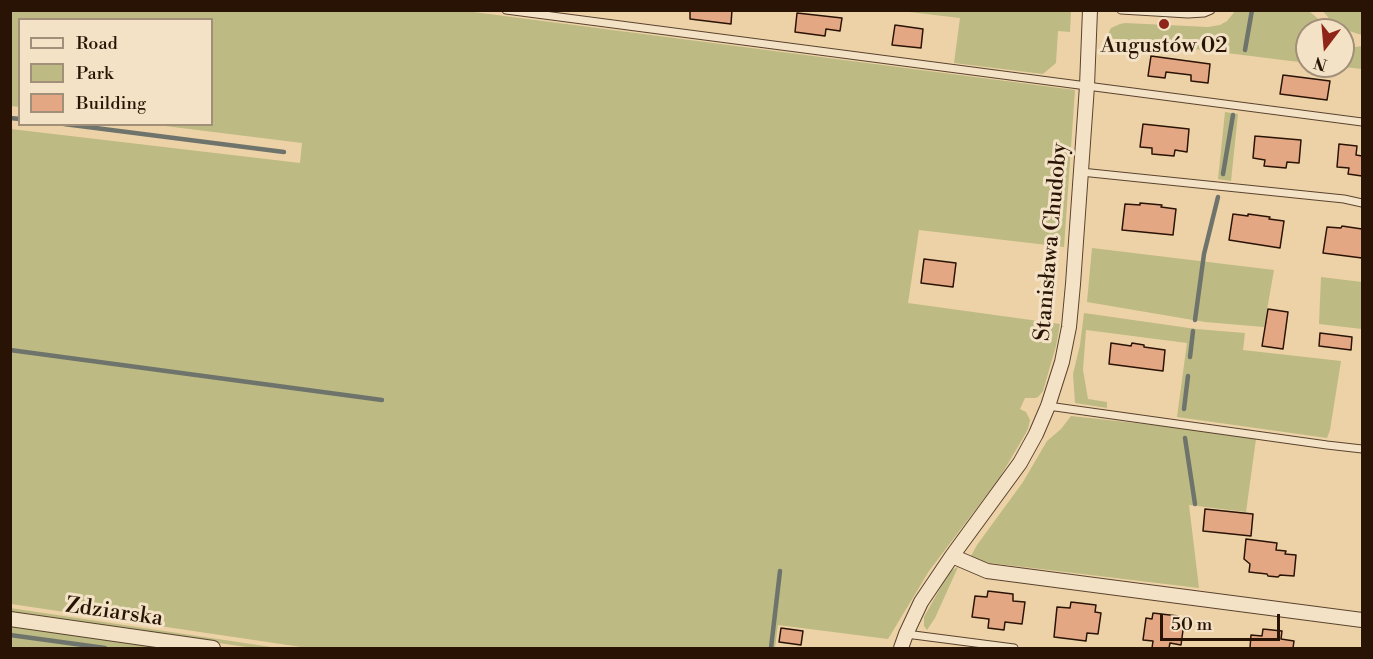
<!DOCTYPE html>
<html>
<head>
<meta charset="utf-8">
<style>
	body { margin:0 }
	#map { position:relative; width:1373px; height:659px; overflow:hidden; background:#edd2a7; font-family:"Libre Bodoni",serif }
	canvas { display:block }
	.frame { position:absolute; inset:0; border:12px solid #291305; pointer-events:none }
	.legend { position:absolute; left:18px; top:18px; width:195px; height:108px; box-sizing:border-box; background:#f3e2c6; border:2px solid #a28f79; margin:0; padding:8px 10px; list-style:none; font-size:18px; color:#291305 }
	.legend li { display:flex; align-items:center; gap:12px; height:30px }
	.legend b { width:30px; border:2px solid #a28f79 }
	.north { position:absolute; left:1295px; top:18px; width:60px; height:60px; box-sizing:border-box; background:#f3e2c6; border:2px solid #a28f79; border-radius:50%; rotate:196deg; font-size:16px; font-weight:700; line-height:24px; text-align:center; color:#291305 }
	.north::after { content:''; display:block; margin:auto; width:21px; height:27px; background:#8f2418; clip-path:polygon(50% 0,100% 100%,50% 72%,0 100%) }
	.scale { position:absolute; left:1160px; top:614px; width:120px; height:27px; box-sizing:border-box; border:3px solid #291305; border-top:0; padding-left:8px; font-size:18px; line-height:21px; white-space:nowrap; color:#291305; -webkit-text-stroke:4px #f3e2c6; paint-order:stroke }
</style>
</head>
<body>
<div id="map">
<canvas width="1373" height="659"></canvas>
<div class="frame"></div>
<ul class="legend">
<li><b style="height:8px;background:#f3e2c6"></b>Road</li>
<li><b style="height:16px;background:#bdba83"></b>Park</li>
<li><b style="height:16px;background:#e4a784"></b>Building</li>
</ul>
<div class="north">N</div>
<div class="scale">50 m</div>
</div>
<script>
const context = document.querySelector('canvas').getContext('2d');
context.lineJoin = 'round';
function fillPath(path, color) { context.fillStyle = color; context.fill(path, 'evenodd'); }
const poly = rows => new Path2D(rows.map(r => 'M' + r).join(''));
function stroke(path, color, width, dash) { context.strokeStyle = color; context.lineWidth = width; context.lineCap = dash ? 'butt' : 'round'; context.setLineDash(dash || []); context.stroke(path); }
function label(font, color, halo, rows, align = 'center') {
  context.font = font + ' "Libre Bodoni",serif'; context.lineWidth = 6; context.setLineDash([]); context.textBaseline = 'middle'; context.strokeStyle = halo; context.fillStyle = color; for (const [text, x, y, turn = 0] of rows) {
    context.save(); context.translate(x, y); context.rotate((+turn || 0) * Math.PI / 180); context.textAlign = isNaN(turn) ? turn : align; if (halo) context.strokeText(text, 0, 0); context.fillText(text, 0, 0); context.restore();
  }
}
fillPath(poly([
	[11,10,466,11,1075,90,1064,247,919,230,908,303,1060,324,1056,346,1043,391,1038,397,1035,398,1025,398,1020,409,1026,412,1030,420,1028,429,1023,438,1000,477,929,571,888,639,778,625,775,648,308,648,11,604,11,129,300,163,302,143,157,125,212,124,212,20,20,20,19,107,11,106],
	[1236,10,1309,11,1331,30,1307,30,1307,63,1106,38,1111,28,1120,24,1125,23,1208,27,1220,25,1227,21],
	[901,11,1071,11,1070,32,1058,31,1056,63,1043,74,954,63,960,18],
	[1323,11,1362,11,1362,35,1336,27],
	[1343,40,1355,47,1362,46,1362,69,1335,66,1343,66],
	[1225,112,1238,114,1231,181,1218,179],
	[1092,248,1274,270,1264,327,1205,322,1087,302],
	[1321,277,1362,282,1362,329,1319,324],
	[1084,313,1196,329,1245,333,1243,350,1341,361,1330,430,1327,438,1177,417,1187,343,1086,330,1083,370,1088,399,1107,402,1107,408,1075,403,1073,374,1080,345],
	[1071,416,1172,427,1256,439,1246,512,1189,505,1199,588,982,562,973,559,971,556,977,545,1023,482,1047,441,1061,429],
	[958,567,935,618,927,630,924,626,924,617,950,571],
	[10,608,278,648,253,648,11,613],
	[11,626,159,648,11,648]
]), '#bdba83');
stroke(poly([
	[1245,50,1252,10],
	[10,118,20,119],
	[64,124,284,152],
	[1223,174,1233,115],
	[1195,320,1204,254,1218,197],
	[10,350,382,400],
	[1190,357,1193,331],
	[1184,409,1188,376],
	[1185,438,1195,504],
	[10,635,105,648],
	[771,648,780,571]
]), '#6e746c', 4.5);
const building = poly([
	[690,10,732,10,731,24,690,19,690,10],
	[797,13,842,18,840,31,826,29,825,36,795,32,797,13],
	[895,25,923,29,921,48,892,45,895,25],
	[1151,56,1210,64,1208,83,1191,81,1191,75,1166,72,1165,78,1148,76,1151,56],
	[1283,75,1330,81,1327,100,1280,94,1283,75],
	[1143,124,1189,129,1187,152,1175,150,1174,156,1152,154,1152,148,1140,147,1143,124],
	[1255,136,1301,140,1299,163,1287,162,1286,168,1264,166,1265,160,1253,158,1255,136],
	[1339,144,1357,146,1356,155,1362,156,1362,176,1348,174,1349,168,1337,167,1339,144],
	[1140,203,1162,205,1161,207,1176,209,1173,235,1122,230,1125,204,1140,205,1140,203],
	[1233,214,1248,216,1248,214,1270,217,1269,219,1284,221,1280,248,1229,240,1233,214],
	[1342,226,1362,229,1362,258,1323,253,1327,227,1341,228,1342,226],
	[924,259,956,263,953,287,921,283,924,259],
	[1268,309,1288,312,1283,349,1262,346,1268,309],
	[1320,333,1352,337,1351,350,1319,346,1320,333],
	[1111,343,1131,346,1132,343,1144,345,1144,347,1165,350,1163,371,1109,364,1111,343],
	[1205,509,1253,514,1251,536,1203,531,1205,509],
	[1246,539,1277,543,1276,550,1286,551,1285,554,1296,555,1294,576,1280,575,1278,577,1268,576,1267,574,1249,572,1250,564,1244,559,1246,539],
	[988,591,1013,594,1013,601,1025,602,1022,624,1005,622,1004,630,988,628,989,619,972,617,975,596,987,597,988,591],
	[1071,602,1096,605,1095,612,1101,613,1098,634,1087,633,1086,641,1054,637,1057,607,1070,608,1071,602],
	[1153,613,1178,616,1177,623,1184,623,1181,645,1170,643,1169,648,1152,648,1153,641,1143,640,1146,618,1152,619,1153,613],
	[781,628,803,631,801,645,779,642,781,628],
	[1263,629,1282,631,1281,639,1294,641,1293,648,1250,648,1251,635,1262,636,1263,629]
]);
fillPath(building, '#e4a784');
stroke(building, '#291305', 1.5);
const lane = poly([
	[506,10,1362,122],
	[1121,10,1188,14,1204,13,1211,10],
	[1081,172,1344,199,1362,203],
	[1048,406,1327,445,1362,449],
	[906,634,1014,648]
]);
const street = poly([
	[952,556,987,571,1362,620],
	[10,619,213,648],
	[901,648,906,634,921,602,952,556,1020,463,1036,434,1048,406,1062,362,1069,327,1073,284,1087,86,1090,10]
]);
stroke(lane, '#5a432e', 9);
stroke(street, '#5a432e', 16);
stroke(lane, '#f3e2c6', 7);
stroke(street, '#f3e2c6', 14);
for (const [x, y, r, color] of [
	[1164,24,6,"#8f2418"]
]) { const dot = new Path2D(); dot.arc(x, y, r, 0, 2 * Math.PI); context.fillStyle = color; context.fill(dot); stroke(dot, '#f3e2c6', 2); }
label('22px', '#291305', '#f3e2c6', [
	["Augustów 02",1164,47]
]);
label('22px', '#291305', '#f3e2c6', [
	["Stanisława Chudoby",1052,242,-85],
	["Zdziarska",114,613,8]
]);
</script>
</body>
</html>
